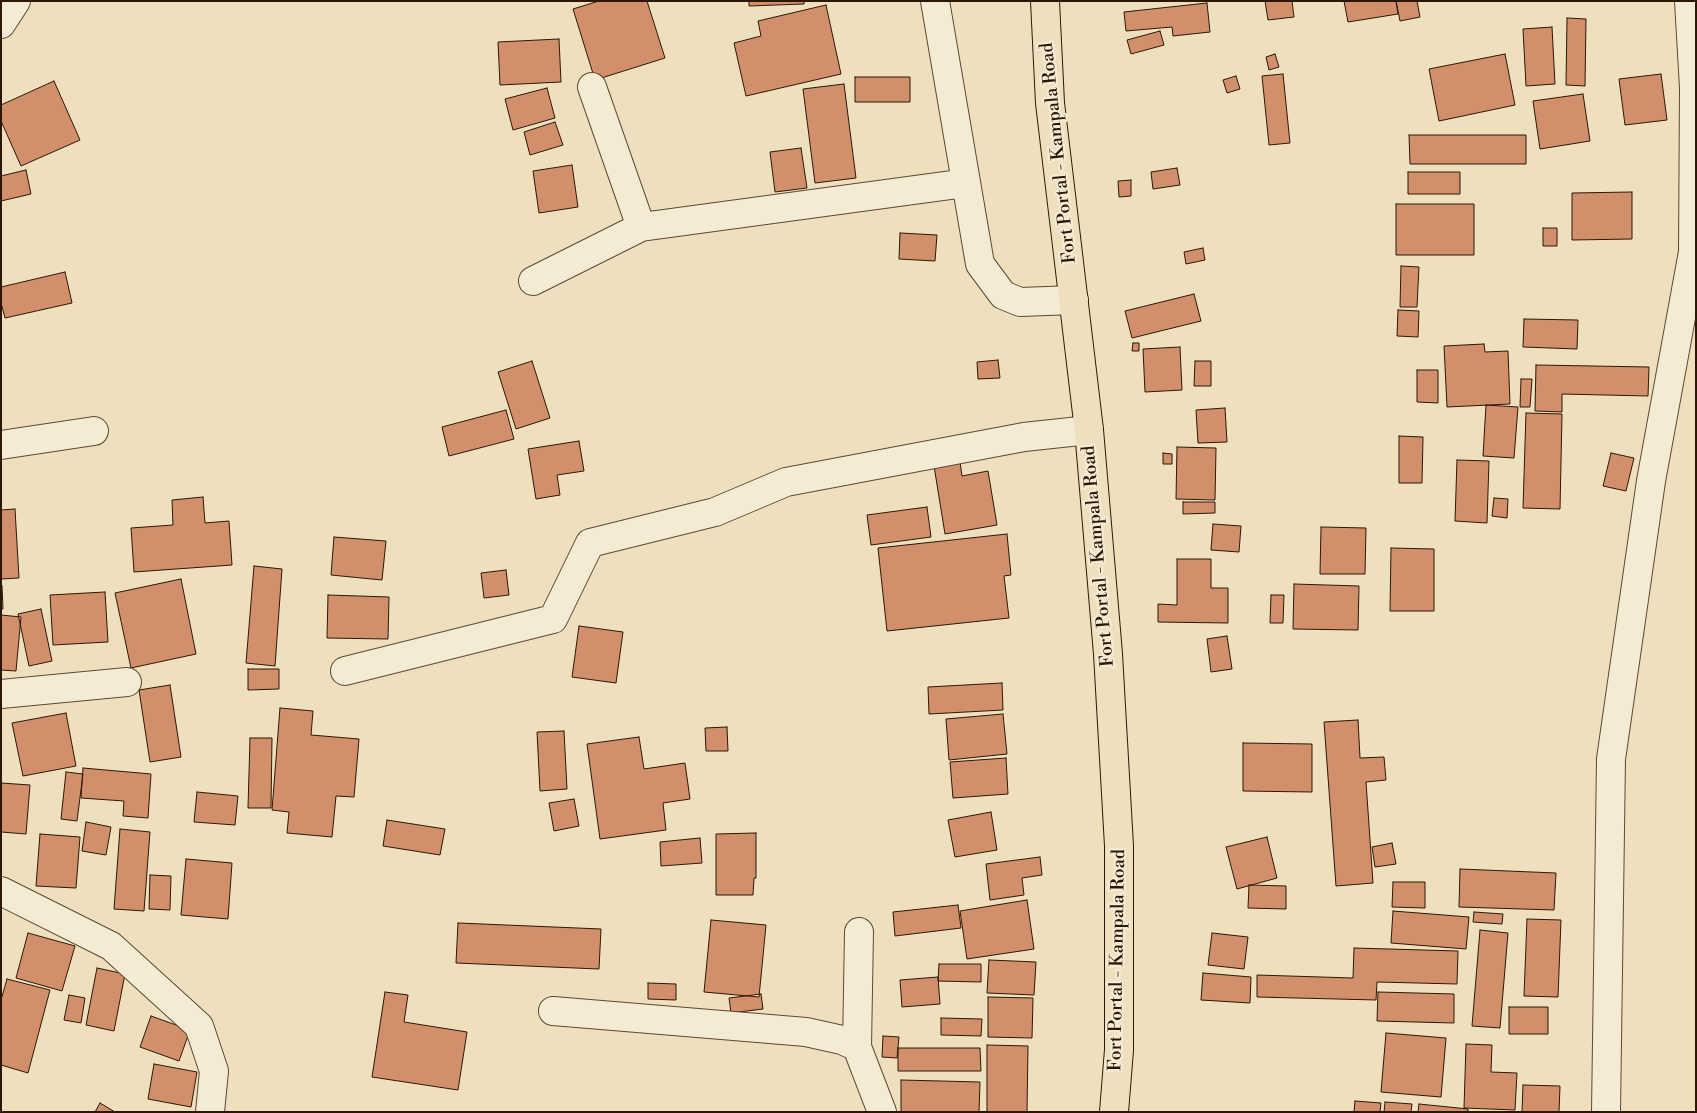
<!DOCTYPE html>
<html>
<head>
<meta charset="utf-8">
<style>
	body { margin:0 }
	#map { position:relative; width:1697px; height:1113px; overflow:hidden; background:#eee0bd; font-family:"Libre Bodoni",serif }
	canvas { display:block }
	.frame { position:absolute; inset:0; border:2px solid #2c1706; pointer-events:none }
</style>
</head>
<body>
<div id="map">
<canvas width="1697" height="1113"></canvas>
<div class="frame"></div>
</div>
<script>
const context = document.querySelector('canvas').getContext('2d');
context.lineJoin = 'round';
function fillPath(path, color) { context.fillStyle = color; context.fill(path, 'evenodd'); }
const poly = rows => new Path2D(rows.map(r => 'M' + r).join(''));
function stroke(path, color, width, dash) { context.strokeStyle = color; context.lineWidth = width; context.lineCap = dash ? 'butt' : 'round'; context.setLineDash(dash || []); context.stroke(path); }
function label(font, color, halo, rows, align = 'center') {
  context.font = font + ' "Libre Bodoni",serif'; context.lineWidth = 4.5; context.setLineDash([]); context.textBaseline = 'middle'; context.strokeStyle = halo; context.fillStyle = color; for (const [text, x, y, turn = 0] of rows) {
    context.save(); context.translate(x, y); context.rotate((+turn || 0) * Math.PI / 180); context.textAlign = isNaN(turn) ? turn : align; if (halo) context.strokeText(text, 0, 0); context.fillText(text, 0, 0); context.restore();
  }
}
const building = poly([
	[599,1,647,1,665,58,595,80,573,9,599,1],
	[749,1,804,1,804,4,749,6,749,1],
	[1265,1,1292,1,1294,17,1268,20,1265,1],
	[1344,1,1396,1,1398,14,1348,22,1344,1],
	[1396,1,1417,1,1420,17,1400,21,1396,1],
	[1207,3,1210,32,1173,36,1172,27,1126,31,1124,12,1207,3],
	[826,5,841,74,746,96,734,43,761,36,758,21,826,5],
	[1567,18,1586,19,1585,86,1566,85,1567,18],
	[1552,27,1555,84,1526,86,1523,29,1552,27],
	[1160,31,1164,45,1131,54,1127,40,1160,31],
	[559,39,561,82,500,85,498,42,559,39],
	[1275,54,1279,67,1269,70,1266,57,1275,54],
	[1505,54,1515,105,1439,121,1429,69,1505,54],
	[1283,74,1290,143,1269,145,1262,76,1283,74],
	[1661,74,1667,120,1625,125,1619,79,1661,74],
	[1236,76,1240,89,1227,93,1223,80,1236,76],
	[855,77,910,77,910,102,855,102,855,77],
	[54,81,80,140,21,166,1,121,1,105,54,81],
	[844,84,856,178,815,183,803,89,844,84],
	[547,88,555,118,513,130,505,99,547,88],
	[1583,94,1590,141,1540,149,1533,101,1583,94],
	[555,122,563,145,530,155,524,132,555,122],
	[1409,135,1526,135,1526,164,1410,164,1409,135],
	[801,148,807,188,775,192,770,152,801,148],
	[572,165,578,207,539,213,533,171,572,165],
	[1177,168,1180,185,1153,189,1151,172,1177,168],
	[26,170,31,194,1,201,1,176,26,170],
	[1408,172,1460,172,1460,194,1408,194,1408,172],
	[1131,180,1131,196,1119,197,1118,181,1131,180],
	[1632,192,1632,239,1572,240,1572,193,1632,192],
	[1396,204,1474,204,1474,255,1396,255,1396,204],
	[1543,228,1557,228,1557,246,1543,246,1543,228],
	[900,233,937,235,935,261,899,259,900,233],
	[1203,248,1205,260,1186,264,1184,252,1203,248],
	[1401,266,1419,267,1417,307,1400,307,1401,266],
	[65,272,72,303,5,318,1,303,1,287,65,272],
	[1194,294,1201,321,1132,338,1125,311,1194,294],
	[1398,310,1419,311,1418,337,1397,336,1398,310],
	[1524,319,1578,320,1577,349,1523,347,1524,319],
	[1133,343,1139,343,1139,351,1132,351,1133,343],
	[1484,344,1485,352,1508,351,1510,404,1447,407,1444,346,1484,344],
	[1180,347,1182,390,1145,392,1143,349,1180,347],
	[998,360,1000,378,978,379,977,362,998,360],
	[532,361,550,418,516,429,498,372,532,361],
	[1195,361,1211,361,1211,386,1194,386,1195,361],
	[1536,365,1649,367,1648,396,1562,394,1562,412,1535,411,1536,365],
	[1417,370,1438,370,1438,403,1417,402,1417,370],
	[1521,379,1532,379,1530,407,1520,407,1521,379],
	[1486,405,1518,407,1514,458,1483,456,1486,405],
	[1225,408,1227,442,1198,443,1196,410,1225,408],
	[506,410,514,439,449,456,442,427,506,410],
	[1526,413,1562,414,1560,509,1523,508,1526,413],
	[1399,436,1423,437,1422,483,1399,483,1399,436],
	[579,441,584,471,557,475,560,495,536,499,528,449,579,441],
	[1177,447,1216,448,1215,500,1176,499,1177,447],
	[1163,453,1172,454,1172,464,1163,464,1163,453],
	[1611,453,1634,458,1626,491,1603,486,1611,453],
	[1457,460,1489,461,1487,523,1455,521,1457,460],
	[960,462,962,476,988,471,997,525,945,534,934,466,960,462],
	[203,497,205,523,229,521,232,565,134,572,131,528,173,525,172,500,203,497],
	[1494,498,1508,499,1507,518,1492,516,1494,498],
	[1183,502,1215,502,1215,513,1183,514,1183,502],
	[927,507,931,537,871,545,867,515,927,507],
	[15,509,19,578,1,579,1,510,15,509],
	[1213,524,1241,526,1239,552,1211,550,1213,524],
	[1321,527,1366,528,1365,574,1320,574,1321,527],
	[1007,534,1011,575,1004,576,1009,618,887,631,878,548,1007,534],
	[334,537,386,541,382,580,331,575,334,537],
	[1391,548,1434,549,1434,611,1390,611,1391,548],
	[1177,559,1211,559,1211,588,1228,588,1228,623,1158,622,1158,604,1177,605,1177,559],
	[254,566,282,569,275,666,246,663,254,566],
	[506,570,509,595,484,598,481,573,506,570],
	[181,579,196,654,131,668,115,593,181,579],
	[1294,584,1359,586,1358,630,1293,629,1294,584],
	[2,586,3,609,1,609,1,586,2,586],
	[105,592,108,642,53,645,50,595,105,592],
	[328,595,389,597,388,639,327,638,328,595],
	[1271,595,1284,595,1283,623,1270,623,1271,595],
	[41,609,52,661,29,666,18,614,41,609],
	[1,615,21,617,16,671,1,670,1,615],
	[579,626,623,632,616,683,572,677,579,626],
	[1227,636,1232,669,1211,672,1207,639,1227,636],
	[248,669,279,669,279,689,248,690,248,669],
	[1002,683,1003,710,929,714,928,687,1002,683],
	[170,685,181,757,150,762,139,690,170,685],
	[280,708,313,711,311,735,359,739,354,797,336,796,332,837,287,833,289,812,272,810,280,708],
	[66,713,76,766,23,776,12,723,66,713],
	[1003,714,1007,754,949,760,946,719,1003,714],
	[1358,720,1360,758,1384,757,1386,780,1366,782,1373,883,1336,886,1324,722,1358,720],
	[727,727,728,751,706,751,705,728,727,727],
	[564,731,567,789,540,791,537,732,564,731],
	[639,737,644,769,685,763,690,799,663,803,666,830,600,839,587,744,639,737],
	[250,738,272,738,271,808,248,808,250,738],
	[1243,743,1312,744,1312,792,1243,791,1243,743],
	[1006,758,1008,794,953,798,950,762,1006,758],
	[83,768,151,774,148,818,123,816,124,801,81,798,83,768],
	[66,772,83,774,77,821,61,819,66,772],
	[1,783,30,785,26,834,1,832,1,783],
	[197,792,238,796,235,825,194,822,197,792],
	[574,799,579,826,554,831,549,803,574,799],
	[991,812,997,850,955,857,948,820,991,812],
	[387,820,445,829,440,855,383,846,387,820],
	[86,822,111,827,106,855,82,851,86,822],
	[120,829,150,832,144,911,114,909,120,829],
	[756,833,756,878,754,878,753,895,716,895,716,834,756,833],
	[40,834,80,837,76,888,36,886,40,834],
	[1267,837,1277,878,1237,889,1226,847,1267,837],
	[700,838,702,863,661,866,660,842,700,838],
	[1392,843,1396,864,1375,867,1372,847,1392,843],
	[1040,857,1042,875,1022,878,1024,895,990,900,986,864,1040,857],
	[186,859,232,863,228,919,181,915,186,859],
	[1460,869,1556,873,1554,910,1459,907,1460,869],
	[150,875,171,876,170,910,149,909,150,875],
	[1393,882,1425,882,1425,908,1392,907,1393,882],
	[1249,885,1286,886,1286,909,1248,908,1249,885],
	[1027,900,1034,949,967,959,960,911,1027,900],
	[958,905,961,928,895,936,893,912,958,905],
	[1393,911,1469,917,1466,949,1391,943,1393,911],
	[1474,912,1503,914,1502,924,1473,922,1474,912],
	[1527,919,1561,920,1558,997,1524,996,1527,919],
	[711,920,766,925,759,997,704,992,711,920],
	[458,923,601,929,599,969,456,963,458,923],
	[1480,930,1508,933,1500,1028,1472,1026,1480,930],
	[28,933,75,946,62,991,16,978,28,933],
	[1212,933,1248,937,1244,969,1208,965,1212,933],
	[1354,948,1458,951,1457,984,1377,982,1376,1000,1257,997,1257,975,1353,978,1354,948],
	[989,960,1036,962,1034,995,987,993,989,960],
	[939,964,981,964,981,982,938,981,939,964],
	[97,968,125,974,114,1031,86,1025,97,968],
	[1203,973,1251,977,1250,1003,1201,1000,1203,973],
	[938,977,940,1004,902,1007,900,980,938,977],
	[7,979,50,990,28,1073,1,1065,1,1000,7,979],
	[648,983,676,984,676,1000,648,999,648,983],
	[385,992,408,995,404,1022,467,1032,458,1090,372,1077,385,992],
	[1378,992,1454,994,1454,1023,1377,1021,1378,992],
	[761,994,763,1009,731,1013,729,998,761,994],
	[69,995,85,998,81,1023,64,1020,69,995],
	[988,997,1033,998,1032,1038,988,1037,988,997],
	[1509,1007,1548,1007,1548,1034,1509,1034,1509,1007],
	[151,1016,190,1030,179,1061,140,1047,151,1016],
	[941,1018,982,1019,981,1036,941,1035,941,1018],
	[1386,1033,1446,1038,1441,1097,1381,1092,1386,1033],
	[883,1036,899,1037,897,1058,882,1057,883,1036],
	[1466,1044,1492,1045,1491,1072,1517,1073,1515,1110,1464,1108,1466,1044],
	[987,1045,1028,1046,1027,1112,987,1112,987,1045],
	[898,1048,980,1048,981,1071,898,1071,898,1048],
	[154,1064,197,1072,191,1107,148,1099,154,1064],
	[901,1080,980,1082,979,1112,901,1112,901,1080],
	[1523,1085,1560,1086,1559,1112,1522,1112,1523,1085],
	[1355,1101,1381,1103,1380,1112,1354,1112,1355,1101],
	[1385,1102,1412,1104,1411,1112,1384,1112,1385,1102],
	[100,1103,115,1112,95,1112,100,1103],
	[1419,1104,1468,1109,1468,1112,1418,1112,1419,1104]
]);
fillPath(building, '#d28f6c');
stroke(building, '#2c1706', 1);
const street = poly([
	[935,1,980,264,1003,295,1020,302,1074,300],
	[1,24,16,1],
	[592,87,641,227],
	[533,281,641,227,966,183],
	[1,445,94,431],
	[345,671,553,619,590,543,715,512,786,482,1024,437,1089,430],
	[1,694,127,682],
	[1,891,111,946,199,1026,214,1071,210,1112],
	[553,1011,806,1032,842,1040,857,1047,882,1112],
	[857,1047,859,932],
	[1606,1112,1611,759,1651,481,1693,252,1694,88,1689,1]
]);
const primary = poly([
	[1045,1,1050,103,1089,430,1108,654,1119,846,1119,1050,1114,1112]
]);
stroke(street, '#5c4934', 30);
stroke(primary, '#2c1706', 30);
stroke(street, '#f4ebd4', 28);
stroke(primary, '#eee0bd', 28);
label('18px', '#2c1706', '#f4ebd4', [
	["Fort Portal - Kampala Road",1059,153,-96],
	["Fort Portal - Kampala Road",1099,556,-95],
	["Fort Portal - Kampala Road",1118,960,-89]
]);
</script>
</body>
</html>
